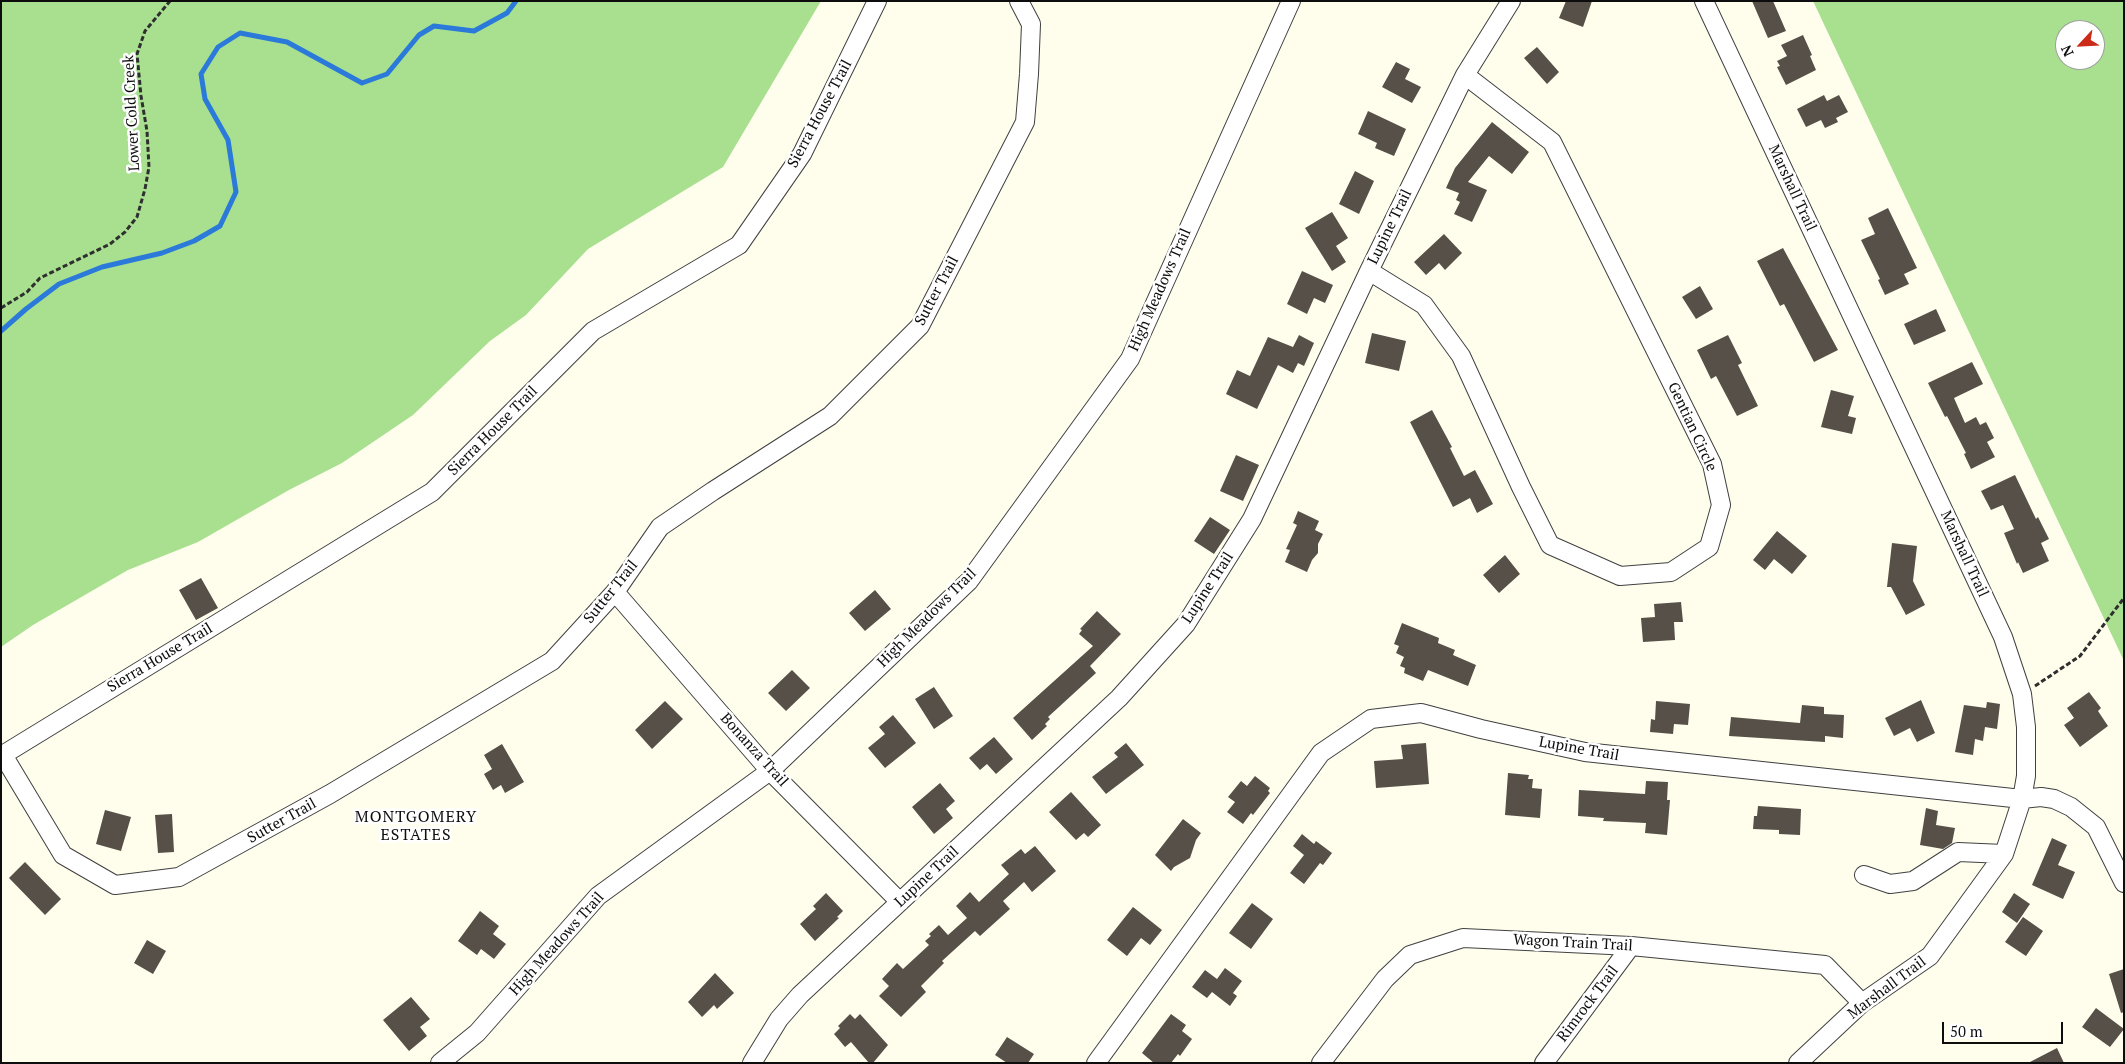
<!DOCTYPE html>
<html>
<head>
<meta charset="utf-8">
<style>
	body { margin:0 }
	#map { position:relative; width:2125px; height:1064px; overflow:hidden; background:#fffeed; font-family:"PT Serif",serif }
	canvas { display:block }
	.frame { position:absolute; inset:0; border:2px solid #0d0d0d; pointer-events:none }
	.north { position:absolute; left:2055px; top:20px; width:50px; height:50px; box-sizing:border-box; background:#fff; border:1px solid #9e9e9e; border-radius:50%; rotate:245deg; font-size:14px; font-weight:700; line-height:20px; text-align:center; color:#0d0d0d }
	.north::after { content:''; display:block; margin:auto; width:18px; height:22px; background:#cb2b17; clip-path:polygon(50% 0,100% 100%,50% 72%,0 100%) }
	.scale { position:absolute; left:1942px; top:1022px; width:121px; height:22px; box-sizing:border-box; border:2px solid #0d0d0d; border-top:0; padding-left:6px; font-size:15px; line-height:18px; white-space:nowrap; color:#0d0d0d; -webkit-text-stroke:4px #fff; paint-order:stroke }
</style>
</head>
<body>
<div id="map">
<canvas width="2125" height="1064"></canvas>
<div class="frame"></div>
<div class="north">N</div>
<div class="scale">50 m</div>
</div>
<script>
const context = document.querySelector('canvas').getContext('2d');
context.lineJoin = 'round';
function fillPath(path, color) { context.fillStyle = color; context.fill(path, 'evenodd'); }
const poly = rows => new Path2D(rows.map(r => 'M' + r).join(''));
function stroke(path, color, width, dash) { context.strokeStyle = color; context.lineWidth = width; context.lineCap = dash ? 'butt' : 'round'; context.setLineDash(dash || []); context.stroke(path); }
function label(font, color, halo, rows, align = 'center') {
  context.font = font + ' "PT Serif",serif'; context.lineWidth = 5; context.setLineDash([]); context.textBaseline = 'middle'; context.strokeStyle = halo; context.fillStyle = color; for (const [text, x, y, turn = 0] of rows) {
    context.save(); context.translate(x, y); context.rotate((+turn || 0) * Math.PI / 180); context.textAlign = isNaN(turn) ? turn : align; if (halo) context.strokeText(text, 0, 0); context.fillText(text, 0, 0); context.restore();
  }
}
fillPath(poly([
	[1,1,821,1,723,167,588,249,526,315,490,341,413,415,342,463,289,490,198,542,128,570,33,625,1,647],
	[1813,1,2124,1,2124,661],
	[2065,30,2095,30,2095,60,2065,60]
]), '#a8e090');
stroke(poly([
	[1,331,26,309,59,284,102,267,162,253,194,241,220,226,236,192,228,140,205,99,201,74,218,47,240,33,287,42,362,83,387,74,419,35,434,26,474,31,507,13,516,1]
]), '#2b7ada', 5);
fillPath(poly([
	[1566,1,1592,1,1583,27,1559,18],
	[1752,1,1773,1,1786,31,1768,38],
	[1803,35,1812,55,1810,56,1816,70,1786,85,1777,67,1780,66,1777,61,1787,56,1781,45],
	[1537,47,1559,72,1547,84,1524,58],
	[1396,62,1410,69,1405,79,1421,87,1412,103,1382,87],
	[1824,95,1827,101,1839,95,1848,112,1836,118,1838,122,1825,128,1821,120,1806,127,1797,109],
	[1368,111,1406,129,1394,156,1375,148,1377,143,1358,134],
	[1492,122,1529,152,1512,174,1489,156,1468,182,1487,190,1472,222,1454,214,1460,202,1456,200,1459,193,1446,188,1455,168],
	[1355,171,1374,181,1359,214,1339,204],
	[1888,208,1917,268,1904,274,1909,284,1885,295,1878,280,1880,279,1861,240,1875,234,1868,218],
	[1332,212,1348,238,1336,246,1346,262,1332,271,1305,228],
	[1444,234,1462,253,1445,270,1439,263,1426,275,1414,262],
	[1783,248,1838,350,1814,362,1784,304,1780,306,1757,261],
	[1302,271,1333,285,1325,303,1314,298,1307,314,1287,304],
	[1700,286,1713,309,1696,319,1682,297],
	[1936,309,1946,331,1914,345,1904,324],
	[1372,333,1406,341,1399,371,1365,363],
	[1299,335,1314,343,1304,366,1298,363,1293,373,1278,365,1257,409,1226,394,1237,370,1250,376,1268,337,1293,347],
	[1728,335,1742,363,1738,365,1758,406,1737,416,1716,376,1711,379,1697,350],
	[1972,362,1983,384,1954,398,1965,423,1976,417,1980,425,1986,422,1994,438,1987,442,1995,457,1971,469,1964,454,1966,453,1947,416,1945,417,1928,383],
	[1831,390,1854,396,1848,416,1856,418,1852,434,1821,427],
	[1432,410,1452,447,1450,448,1464,476,1475,470,1493,504,1477,513,1470,498,1453,507,1410,422],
	[1236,455,1259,465,1243,501,1220,491],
	[2015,475,2036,519,2038,517,2049,539,2041,543,2049,561,2023,573,2018,562,2017,564,2004,533,2014,529,2003,505,1991,510,1981,491],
	[1298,511,1319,521,1315,530,1323,534,1318,544,1318,553,1312,560,1307,572,1285,562,1290,550,1286,549,1297,525,1293,523],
	[1210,517,1230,530,1214,554,1194,541],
	[1777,531,1807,556,1792,574,1774,559,1765,570,1753,560],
	[1892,543,1917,546,1913,581,1925,605,1906,615,1891,587,1887,587],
	[1505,555,1520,574,1499,593,1483,575],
	[201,578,218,608,196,620,179,590],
	[875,590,891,609,865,631,849,613],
	[1681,602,1683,622,1674,622,1675,640,1643,642,1641,618,1655,617,1654,604],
	[1097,611,1121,634,1090,666,1096,673,1048,717,1050,719,1045,724,1047,726,1032,740,1013,718,1093,646,1079,634,1082,630,1080,629],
	[1402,623,1439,638,1438,643,1455,650,1453,655,1476,665,1468,686,1428,670,1423,681,1404,673,1405,668,1400,666,1404,657,1396,653,1399,646,1394,644],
	[792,670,810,688,786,711,768,693],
	[934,687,953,716,934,729,915,699],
	[2089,692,2101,708,2098,711,2108,726,2080,747,2064,725,2074,718,2067,708],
	[1921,700,1935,733,1917,742,1910,728,1894,736,1885,718],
	[665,701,683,719,652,749,635,730],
	[1656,701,1690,704,1688,725,1674,724,1673,734,1650,732,1651,719,1655,720],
	[1987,702,2000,704,1997,729,1985,727,1983,741,1975,739,1973,755,1955,752,1964,705,1986,708],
	[1802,705,1824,707,1824,714,1844,715,1843,738,1825,736,1825,742,1729,736,1731,717,1800,723],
	[893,715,916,743,885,768,868,748,885,734,879,727],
	[994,737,1013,759,996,774,987,764,980,770,969,758],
	[1126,743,1144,765,1106,794,1092,777,1118,757,1114,753],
	[1426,743,1429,784,1376,788,1374,761,1403,759,1401,745],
	[502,744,524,782,505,793,501,785,493,790,484,774,492,769,484,755],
	[1508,773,1529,775,1528,779,1533,779,1532,788,1542,789,1540,818,1505,815],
	[1255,776,1270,788,1268,791,1270,793,1253,815,1251,813,1243,824,1227,812,1235,802,1228,797,1241,781,1247,786],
	[1646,781,1668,782,1667,800,1670,800,1667,835,1645,833,1646,823,1603,821,1604,818,1578,816,1579,790,1645,794],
	[940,783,955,801,946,809,953,818,934,834,912,807],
	[1071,792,1101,825,1088,837,1084,833,1076,840,1049,812],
	[1758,806,1801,809,1800,835,1779,834,1779,830,1753,829,1754,816,1757,816],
	[1926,808,1938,811,1936,825,1955,828,1952,843,1943,849,1920,845],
	[105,810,131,817,121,851,96,844],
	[172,814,174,852,158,853,155,815],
	[1183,819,1201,833,1196,840,1190,858,1174,867,1171,871,1155,855],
	[1302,834,1314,844,1316,841,1332,853,1323,865,1320,863,1304,884,1290,873,1304,855,1293,846],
	[2052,838,2067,845,2058,865,2075,872,2063,899,2032,885],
	[1035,846,1056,871,1032,892,1024,882,1003,901,1010,909,980,936,975,931,942,961,944,963,921,986,926,992,901,1017,879,996,889,986,882,979,897,963,903,969,929,945,925,941,931,936,929,934,939,925,948,935,967,918,956,906,970,892,979,902,1009,874,1001,865,1021,849,1025,854],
	[25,862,61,899,45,915,9,878],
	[826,893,843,911,837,917,839,918,815,941,800,924,816,909,813,906],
	[2014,893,2030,904,2017,923,2002,912],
	[1252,903,1273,919,1251,949,1229,933],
	[1133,907,1162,930,1150,945,1141,938,1127,956,1107,940],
	[480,911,499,926,493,934,506,944,494,959,481,949,477,955,458,941],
	[2023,917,2043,931,2026,956,2005,942],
	[147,940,166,951,153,974,134,963],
	[1225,968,1242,981,1233,993,1237,996,1230,1006,1212,992,1207,998,1192,987,1205,970,1217,979],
	[2124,969,2124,1012,2121,1013,2109,974],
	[715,973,734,993,717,1009,714,1005,702,1017,688,1002],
	[411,997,430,1019,420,1027,427,1036,409,1051,383,1020],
	[2096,1008,2124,1029,2110,1047,2082,1027],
	[850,1014,855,1019,860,1014,888,1045,873,1063,869,1063,851,1042,845,1047,834,1034,840,1028,838,1026],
	[1171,1014,1186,1025,1182,1031,1192,1039,1180,1056,1178,1054,1171,1063,1154,1063,1142,1053],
	[1007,1037,1034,1054,1028,1063,1007,1063,995,1055],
	[2057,1048,2064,1063,2028,1063]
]), '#575048');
const minor = poly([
	[1704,1,2003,637,2022,694,2026,727,2026,776,2022,799,2004,854,1930,956,1862,1003,1798,1063],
	[1369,271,1424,305,1461,356,1521,487,1550,545,1620,576,1671,572,1709,547,1721,505,1712,464,1552,142,1465,75],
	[615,592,770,771,900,902],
	[3,755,63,855,115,885,179,877,330,794,552,661,615,592,660,527,713,491,830,416,920,326,1025,122,1029,74,1031,24,1019,1],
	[1,756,432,492,593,331,739,245,802,154,877,1],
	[1864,875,1890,884,1913,881,1958,852,2004,854],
	[440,1063,477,1033,598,896,770,771,969,581,1130,359,1291,1],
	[752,1063,779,1019,800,995,1119,698,1186,624,1252,519,1369,271,1465,75,1511,1],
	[1096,1063,1321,753,1371,719,1421,713,1481,729,1585,752,2022,799,2041,797,2054,799,2071,807,2096,827,2124,883],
	[1321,1063,1385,979,1410,955,1463,938,1631,946,1825,965,1862,1003],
	[1544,1063,1631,946]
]);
stroke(minor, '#404040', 20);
stroke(poly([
	[1,308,27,292,40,278,110,244,125,232,137,217,145,189,149,167,147,131,141,96,137,54,145,31,170,1],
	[2035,686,2080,656,2124,598]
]), '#2f2f2f', 3, [5, 2.5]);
stroke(minor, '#fff', 18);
label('15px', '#0d0d0d', '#fff', [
	["Lower Cold Creek",132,113,-93],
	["Sierra House Trail",820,114,-62],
	["Marshall Trail",1792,188,65],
	["Lupine Trail",1390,227,-64],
	["High Meadows Trail",1160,290,-66],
	["Sutter Trail",937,291,-62],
	["Gentian Circle",1692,427,65],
	["Sierra House Trail",493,431,-45],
	["Marshall Trail",1964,554,65],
	["Lupine Trail",1208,588,-57],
	["Sutter Trail",611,592,-51],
	["High Meadows Trail",927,618,-45],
	["Sierra House Trail",160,658,-31],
	["Lupine Trail",1579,749,10],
	["Bonanza Trail",754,750,48],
	["Sutter Trail",282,821,-29],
	["Lupine Trail",927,877,-43],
	["Wagon Train Trail",1573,943,3],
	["High Meadows Trail",557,944,-48],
	["Marshall Trail",1887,988,-37],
	["Rimrock Trail",1588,1004,-53]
]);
context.letterSpacing = '1px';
label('16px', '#0d0d0d', '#fff', [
	["MONTGOMERY",416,817],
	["ESTATES",416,835]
]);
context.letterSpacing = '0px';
</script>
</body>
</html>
